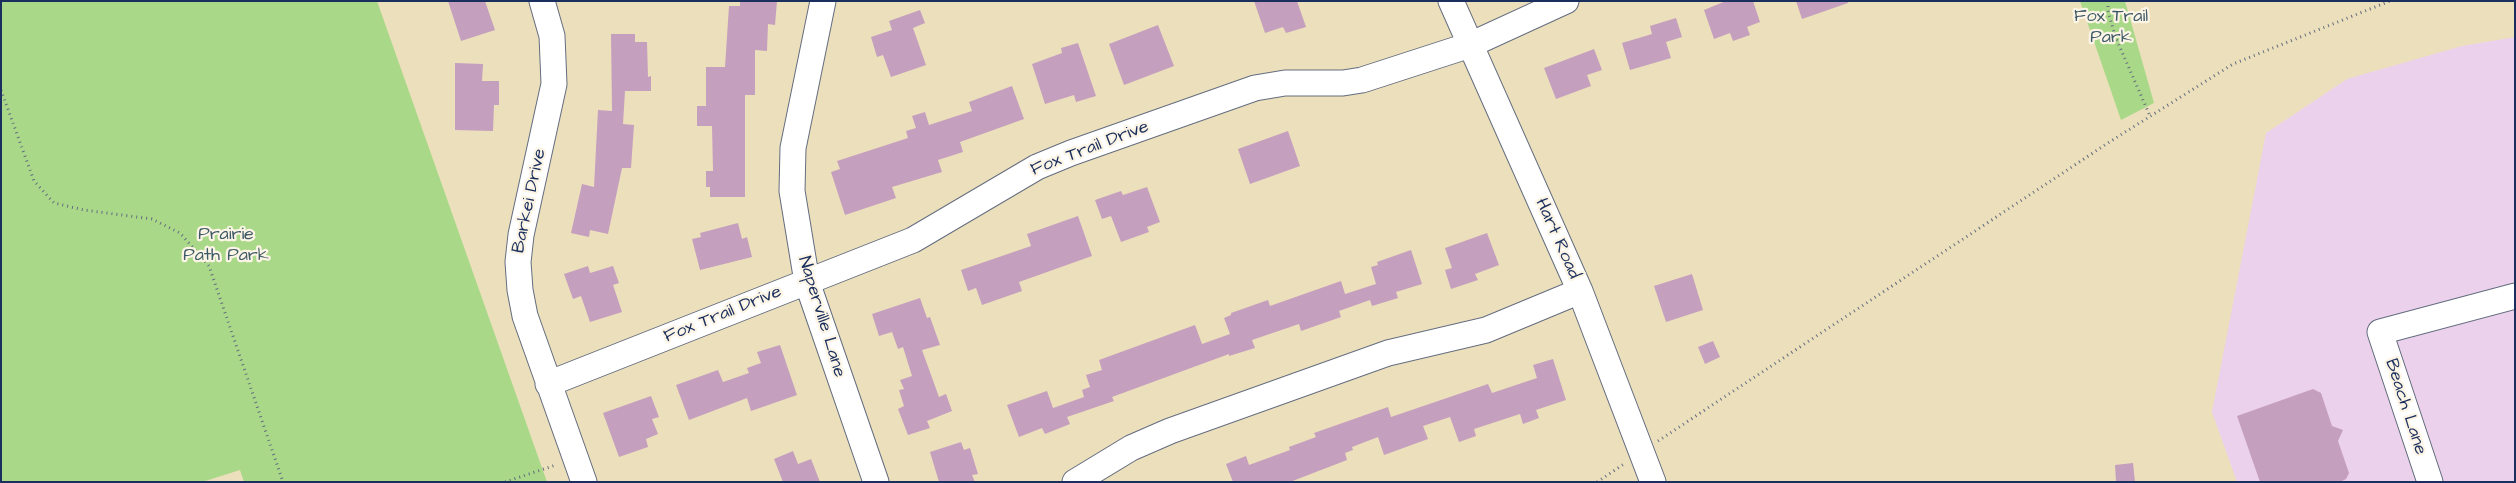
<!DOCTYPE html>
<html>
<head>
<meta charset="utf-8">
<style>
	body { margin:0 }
	#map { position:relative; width:2516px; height:483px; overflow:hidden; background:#ecdfbc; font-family:"Architects Daughter",sans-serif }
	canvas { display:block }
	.frame { position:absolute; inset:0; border:2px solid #1b2f5e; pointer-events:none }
</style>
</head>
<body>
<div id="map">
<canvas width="2516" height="483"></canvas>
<div class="frame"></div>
</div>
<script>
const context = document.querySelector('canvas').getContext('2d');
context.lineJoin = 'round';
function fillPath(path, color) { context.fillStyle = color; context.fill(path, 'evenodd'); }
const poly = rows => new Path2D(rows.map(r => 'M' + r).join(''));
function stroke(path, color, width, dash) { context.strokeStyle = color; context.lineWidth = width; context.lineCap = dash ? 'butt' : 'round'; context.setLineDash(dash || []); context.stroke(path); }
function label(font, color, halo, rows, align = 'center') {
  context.font = font + ' "Architects Daughter",sans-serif'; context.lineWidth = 4.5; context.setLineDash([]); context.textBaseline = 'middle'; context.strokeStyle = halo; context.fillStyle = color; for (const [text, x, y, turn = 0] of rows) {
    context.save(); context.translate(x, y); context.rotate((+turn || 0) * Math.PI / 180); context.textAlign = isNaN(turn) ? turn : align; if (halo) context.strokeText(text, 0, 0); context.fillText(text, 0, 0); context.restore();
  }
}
fillPath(poly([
	[2515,37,2515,482,2237,482,2212,412,2266,133,2347,79,2462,46]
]), '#ebd1eb');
fillPath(poly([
	[1,1,377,1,547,482,244,482,240,470,202,482,2,482],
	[2080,1,2125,1,2154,103,2121,120]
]), '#a9d988');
fillPath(poly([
	[448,1,485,1,495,30,461,41],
	[740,1,777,1,775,25,768,24,767,51,755,50,755,95,745,95,745,197,710,197,710,187,706,187,706,171,713,171,712,126,697,126,697,106,706,106,706,67,725,67,729,6,740,6],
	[1254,1,1297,1,1306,27,1286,33,1283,27,1265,33],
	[1726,1,1753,1,1760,22,1747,27,1750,35,1733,41,1730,33,1714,39,1704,10],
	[1796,1,1848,1,1848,3,1802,19],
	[920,10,925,23,913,28,926,65,891,77,883,55,877,57,871,37,892,30,889,21],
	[1676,18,1682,37,1666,42,1671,58,1630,70,1622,43,1652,34,1650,26],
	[1158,25,1174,66,1124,85,1109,44],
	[611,34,635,34,635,42,647,42,648,77,651,76,651,91,625,91,623,124,634,125,631,168,622,168,608,234,590,230,589,237,571,233,582,184,594,187,598,110,612,111],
	[1078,43,1096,96,1076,102,1074,95,1045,104,1032,64,1062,53,1061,48],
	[1594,49,1602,70,1587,75,1591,86,1556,99,1544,68],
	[455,63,483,64,482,81,499,81,499,105,494,105,493,131,455,130],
	[1012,86,1024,119,960,142,963,152,938,160,942,172,892,187,896,198,845,215,831,172,840,169,837,161,908,138,906,131,916,128,912,116,925,112,929,125,972,111,969,102],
	[1288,131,1300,166,1250,184,1238,149],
	[1147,187,1160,222,1147,227,1149,232,1121,242,1111,216,1102,219,1095,200,1121,191,1123,195],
	[1078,216,1092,256,1019,282,1022,291,982,305,976,288,968,291,961,270,1031,246,1027,234],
	[738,223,742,239,747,237,752,257,700,270,692,239,701,237,700,233],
	[1487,233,1499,265,1475,274,1478,280,1451,289,1445,270,1452,268,1445,248],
	[1411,250,1422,284,1396,292,1398,298,1372,306,1370,300,1339,311,1341,317,1301,331,1299,324,1252,340,1255,348,1229,356,1229,354,1112,397,1114,401,1067,417,1070,424,1045,434,1042,428,1019,437,1007,405,1047,391,1053,408,1084,397,1082,390,1090,387,1086,375,1102,370,1099,360,1195,325,1202,344,1230,334,1224,318,1231,315,1231,313,1268,300,1270,306,1341,281,1345,294,1376,284,1371,267,1378,265,1377,262],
	[588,266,590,273,613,266,619,283,613,285,622,312,590,322,581,296,573,299,564,274],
	[1692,274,1703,310,1666,322,1654,286],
	[920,298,927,318,930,317,940,345,922,350,939,397,946,394,952,411,927,421,930,428,908,435,898,409,904,406,899,390,904,389,900,380,912,376,903,347,898,349,892,332,879,336,872,314],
	[1713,341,1720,357,1705,364,1698,347],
	[780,345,797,395,751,411,747,398,689,420,676,385,718,370,723,382,749,373,747,368,761,363,757,352],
	[1553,359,1566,400,1536,410,1539,418,1523,424,1520,414,1474,429,1476,436,1459,442,1450,417,1423,426,1428,439,1384,455,1378,437,1352,447,1353,450,1345,453,1347,460,1290,482,1233,482,1226,464,1246,456,1249,465,1290,450,1289,447,1316,437,1314,433,1388,407,1391,417,1488,384,1492,393,1537,378,1533,365],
	[2313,389,2321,393,2332,426,2343,430,2338,441,2349,473,2346,479,2340,482,2260,482,2237,416],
	[651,396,659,417,652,419,658,434,646,439,648,447,619,457,603,413],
	[961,442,964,450,970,448,978,474,972,475,975,482,939,482,930,452],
	[793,451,798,464,811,459,820,482,783,482,774,459],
	[2133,463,2135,482,2116,482,2115,465]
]), '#c59fbe');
const minor = poly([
	[542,1,552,36,554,84,521,235,518,262,520,290,525,316,584,482],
	[823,1,793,148,792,191,807,282,876,482],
	[1451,1,1580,291,1653,482],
	[548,384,913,240,1037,167,1071,153,1255,88,1285,83,1343,83,1362,80,1470,45,1566,1],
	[1075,482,1131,448,1170,431,1388,353,1486,330,1580,291],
	[2430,482,2380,332,2515,296]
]);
stroke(minor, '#646d7f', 27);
stroke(poly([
	[2108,1,2108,11,2115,36,2150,116],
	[1,90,34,181,54,203,84,210,152,219,180,233,209,266,283,482],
	[1658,441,2111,141,2233,64,2390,1],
	[505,482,556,465],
	[1597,482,1624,464]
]), '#646d7f', 3, [1, 4]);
stroke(minor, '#fff', 25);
label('18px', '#3e5a68', '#fcf5e5', [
	["Fox Trail",2111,17],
	["Park",2111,38],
	["Prairie",226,235],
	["Path Park",226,256]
]);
label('18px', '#1b2f5e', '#fcf5e5', [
	["Fox Trail Drive",1090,149,-21],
	["Barkei Drive",530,201,-78],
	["Hart Road",1557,239,66],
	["Fox Trail Drive",723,315,-22],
	["Naperville Lane",821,317,73],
	["Beach Lane",2405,407,72]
]);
</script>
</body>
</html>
